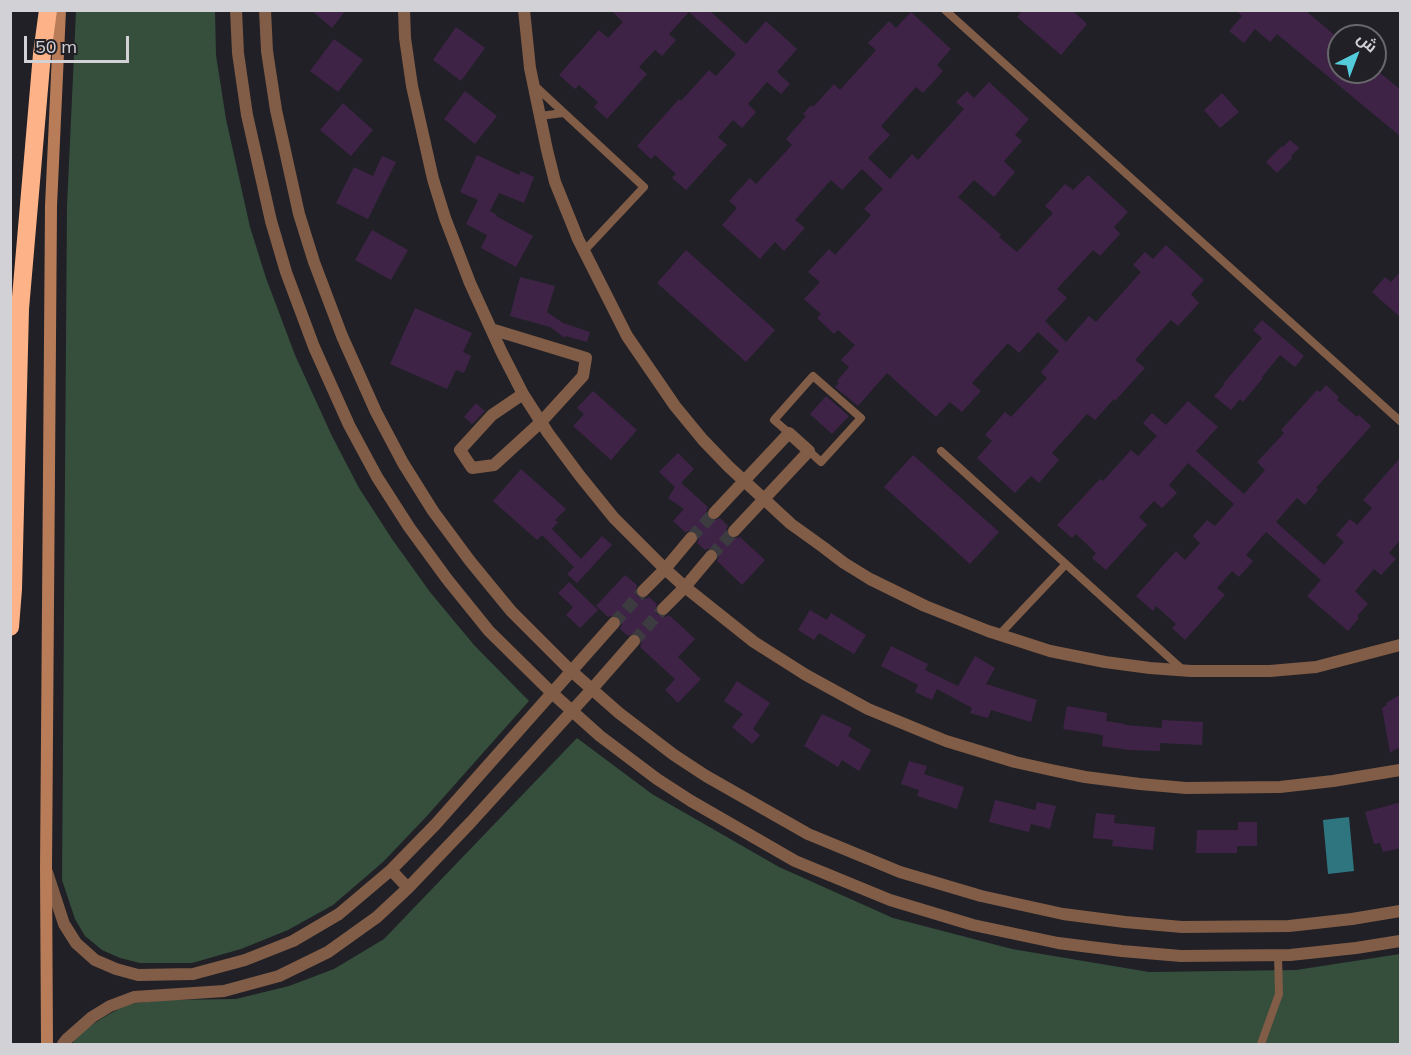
<!DOCTYPE html>
<html>
<head>
<meta charset="utf-8">
<style>
	body { margin:0 }
	#map { position:relative; width:1411px; height:1055px; overflow:hidden; background:#202026; font-family:Mulish,Cairo,sans-serif }
	canvas { display:block }
	.frame { position:absolute; inset:0; border:12px solid #d1d1d6; pointer-events:none }
	.north { position:absolute; left:1327px; top:24px; width:60px; height:60px; box-sizing:border-box; background:#202026; border:2px solid #67676c; border-radius:50%; rotate:42deg; font-size:16px; font-weight:700; line-height:24px; text-align:center; color:#d1d1d6 }
	.north::after { content:''; display:block; margin:auto; width:21px; height:27px; background:#53cbda; clip-path:polygon(50% 0,100% 100%,50% 72%,0 100%) }
	.scale { position:absolute; left:24px; top:36px; width:105px; height:27px; box-sizing:border-box; border:3px solid #d1d1d6; border-top:0; padding-left:8px; font-size:18px; line-height:21px; white-space:nowrap; color:#d1d1d6; -webkit-text-stroke:4px #202026; paint-order:stroke }
</style>
</head>
<body>
<div id="map">
<canvas width="1411" height="1055"></canvas>
<div class="frame"></div>
<div class="north">ش</div>
<div class="scale">50 m</div>
</div>
<script>
const context = document.querySelector('canvas').getContext('2d');
context.lineJoin = 'round';
function fillPath(path, color) { context.fillStyle = color; context.fill(path, 'evenodd'); }
const poly = rows => new Path2D(rows.map(r => 'M' + r).join(''));
function stroke(path, color, width, dash) { context.strokeStyle = color; context.lineWidth = width; context.lineCap = dash ? 'butt' : 'round'; context.setLineDash(dash || []); context.stroke(path); }
fillPath(poly([
	[76,11,215,11,216,55,226,119,250,227,266,278,295,355,331,434,359,488,392,539,430,592,474,645,529,701,426,817,383,862,333,905,288,930,241,949,192,963,140,963,120,958,102,950,85,936,75,919,62,880,67,206],
	[577,738,652,794,779,867,893,918,1012,949,1149,972,1296,970,1400,954,1400,1044,72,1044,78,1034,104,1017,128,1004,165,1000,236,999,289,986,334,969,384,939]
]), '#354f3c');
fillPath(poly([
	[1349,817,1354,871,1328,874,1323,820]
]), '#2e7580');
fillPath(poly([
	[311,10,346,10,332,28],
	[611,10,709,10,746,44,766,21,797,49,777,72,790,84,781,94,767,82,748,104,756,112,742,128,733,120,718,137,727,145,686,190,672,178,676,174,655,155,651,159,637,146,679,99,681,101,709,70,716,76,736,54,689,12,669,34,676,40,662,56,655,50,639,67,647,74,607,119,594,107,598,102,579,85,575,89,559,75,599,30,608,38,623,22],
	[1022,10,1072,10,1087,24,1061,55,1017,17],
	[1235,10,1305,10,1339,39,1339,72,1379,72,1401,90,1401,137,1277,34,1270,42,1255,29,1244,43,1229,31,1242,16],
	[911,12,951,49,937,65,943,71,923,93,916,87,881,126,890,135,868,158,890,179,912,154,918,160,964,109,956,102,967,91,974,98,989,82,1029,119,1015,135,1022,141,1004,161,1015,172,994,197,974,180,958,197,1001,235,999,237,1017,252,1053,213,1045,206,1065,184,1073,190,1088,175,1128,212,1114,227,1120,234,1100,256,1093,250,1057,289,1067,298,1045,321,1066,342,1089,316,1096,322,1141,272,1133,265,1145,252,1153,259,1166,245,1204,280,1191,294,1199,303,1178,326,1171,320,1135,360,1145,368,1124,391,1115,401,1114,399,1095,420,1087,414,1052,453,1059,460,1039,483,1031,476,1015,493,977,458,992,441,985,435,1005,412,1011,417,1047,378,1041,372,1059,351,1038,332,1019,353,1008,343,972,383,981,391,962,412,950,402,936,417,887,373,858,406,835,387,839,383,837,381,849,367,841,360,855,345,838,330,834,334,817,318,821,314,804,299,820,282,808,272,829,249,835,255,871,215,864,209,883,189,862,169,842,190,831,180,795,220,805,228,784,251,775,242,760,259,722,225,737,208,729,201,750,178,756,184,792,145,786,139,806,116,803,114,811,105,813,107,834,84,840,90,876,50,868,43,889,21,896,28],
	[456,27,485,48,461,81,433,60],
	[334,39,363,60,338,92,310,71],
	[465,91,497,116,475,144,444,119],
	[1222,93,1239,112,1220,128,1204,110],
	[343,103,373,130,351,156,320,130],
	[1290,140,1299,148,1291,156,1292,158,1277,173,1266,162,1282,146,1283,147],
	[477,155,519,175,521,171,534,177,524,203,499,193,490,211,497,215,496,216,533,236,516,267,481,248,487,235,466,224,478,200,460,192],
	[382,156,396,162,368,219,336,203,354,167,373,176],
	[372,230,408,250,391,280,355,260],
	[686,250,775,330,746,362,657,283],
	[1401,271,1401,318,1372,292,1385,277,1391,282],
	[520,277,555,286,547,312,563,323,590,332,587,342,566,336,565,338,550,327,510,316],
	[415,308,472,333,463,352,471,356,464,373,456,370,447,389,390,364],
	[1262,320,1304,356,1295,367,1280,355,1262,377,1263,378,1243,402,1240,399,1231,410,1214,396,1224,385,1223,384,1262,338,1253,330],
	[1326,385,1339,397,1337,400,1357,417,1359,415,1371,426,1316,488,1318,490,1305,505,1297,498,1276,522,1324,565,1344,542,1336,535,1350,519,1357,525,1372,508,1363,500,1401,457,1401,539,1389,553,1396,559,1381,575,1374,569,1355,591,1368,604,1357,616,1359,618,1348,631,1307,596,1321,580,1266,532,1246,555,1253,561,1239,577,1232,571,1217,588,1225,595,1185,640,1172,628,1176,624,1156,606,1153,611,1136,596,1176,551,1185,560,1200,543,1193,536,1207,520,1215,526,1234,504,1188,463,1169,485,1177,493,1162,508,1154,501,1139,517,1147,525,1106,570,1092,558,1096,553,1076,534,1072,538,1057,525,1100,479,1103,481,1131,450,1138,456,1157,436,1143,423,1152,413,1166,425,1188,401,1218,427,1196,451,1244,494,1265,470,1257,462,1284,433,1281,430,1317,390,1320,392],
	[593,391,637,430,611,460,573,426,584,414,577,408],
	[826,396,849,416,832,434,810,414],
	[476,403,485,411,472,424,464,417],
	[678,453,694,469,681,483,708,507,706,512,708,519,713,521,720,518,728,526,726,530,728,537,733,539,740,537,765,560,742,585,717,561,719,557,717,550,712,548,705,550,697,543,699,539,697,532,692,530,685,532,673,521,684,509,668,498,675,487,659,472],
	[913,455,999,532,970,564,884,487],
	[521,469,566,509,555,520,558,522,552,529,581,559,602,536,612,545,577,583,567,574,574,567,542,535,537,540,493,501],
	[625,575,637,585,635,593,638,597,645,599,649,597,657,604,655,611,658,615,665,617,669,615,695,639,678,657,701,679,678,703,665,690,675,679,640,647,642,642,640,635,635,633,628,636,620,629,622,624,620,617,615,615,608,617,596,606],
	[569,582,598,610,580,628,566,615,573,607,558,593],
	[810,610,827,620,831,613,866,635,854,654,819,633,814,640,798,630],
	[891,646,928,664,925,670,958,686,975,656,995,668,986,684,1037,700,1031,722,991,710,988,718,970,713,972,708,937,689,932,700,915,692,918,685,881,666],
	[737,681,770,703,753,729,760,735,752,744,732,727,743,714,724,701],
	[1401,694,1401,748,1396,749,1390,753,1382,708,1387,705,1386,703],
	[1067,706,1107,713,1106,721,1125,724,1125,725,1162,728,1162,720,1203,722,1202,745,1160,743,1160,751,1128,750,1102,746,1103,735,1063,729],
	[822,714,852,728,848,736,871,750,859,771,842,760,838,767,804,746],
	[909,761,927,766,924,774,964,787,957,809,917,796,919,790,901,784],
	[995,800,1035,810,1037,802,1056,806,1050,829,1031,824,1029,832,989,822],
	[1401,802,1401,848,1383,852,1380,843,1374,844,1365,812],
	[1096,813,1115,815,1114,823,1155,827,1153,850,1112,846,1113,840,1093,838],
	[1238,822,1257,822,1257,846,1237,846,1237,853,1196,853,1197,830,1238,830]
]), '#3f2347');
stroke(poly([
	[691,538,714,513],
	[711,556,734,531],
	[614,623,643,591],
	[634,641,663,609]
]), '#3b3b40', 12, [12, 6]);
stroke(poly([
	[945,10,1400,421],
	[534,85,644,187,584,251],
	[540,116,563,113],
	[789,433,774,420,813,376,861,418,821,462,809,451],
	[941,451,1184,671],
	[999,635,1066,564],
	[1261,1044,1279,994,1278,955]
]), '#815c46', 8);
stroke(poly([
	[236,10,238,53,247,115,271,221,286,272,314,347,349,425,377,477,409,527,447,579,489,631,552,693,600,736,657,779,691,801,795,861,890,900,973,925,1058,943,1122,951,1181,956,1290,955,1356,948,1400,941],
	[265,10,267,51,276,110,299,214,314,262,342,336,376,412,403,463,433,511,470,561,511,611,569,669,619,713,674,755,706,776,808,834,900,872,981,896,1063,914,1125,922,1182,927,1289,926,1352,919,1400,911],
	[404,10,405,38,412,86,433,179,445,218,470,283,501,351,523,394,548,433,580,476,614,518,665,569,685,587,754,642,806,675,868,709,946,741,1015,762,1051,770,1085,777,1140,784,1186,788,1280,787,1333,781,1400,770],
	[524,10,530,68,547,150,555,182,578,239,627,336,675,406,703,440,729,467,765,500,791,524,823,547,844,563,870,579,925,606,988,631,1050,651,1105,662,1150,668,1191,671,1270,671,1316,667,1400,645],
	[491,329,586,358,583,376,541,422,494,465,472,468,460,450,492,415,523,394],
	[714,513,789,433,809,451,734,531],
	[643,591,665,569,691,538],
	[663,609,685,587,711,556],
	[391,870,408,888],
	[47,872,64,924,76,943,95,960,116,969,138,975,193,974,245,960,293,941,339,914,391,870,435,825,614,623],
	[63,1044,67,1039,92,1017,110,1006,134,997,224,991,279,976,328,952,377,917,408,888,471,822,592,689,634,641]
]), '#815c46', 12);
stroke(poly([
	[47,1044,46,868,51,206,60,10]
]), '#b87c59', 12);
stroke(poly([
	[10,627,13,589,20,309,42,54,48,10]
]), '#feb287', 18);
</script>
</body>
</html>
